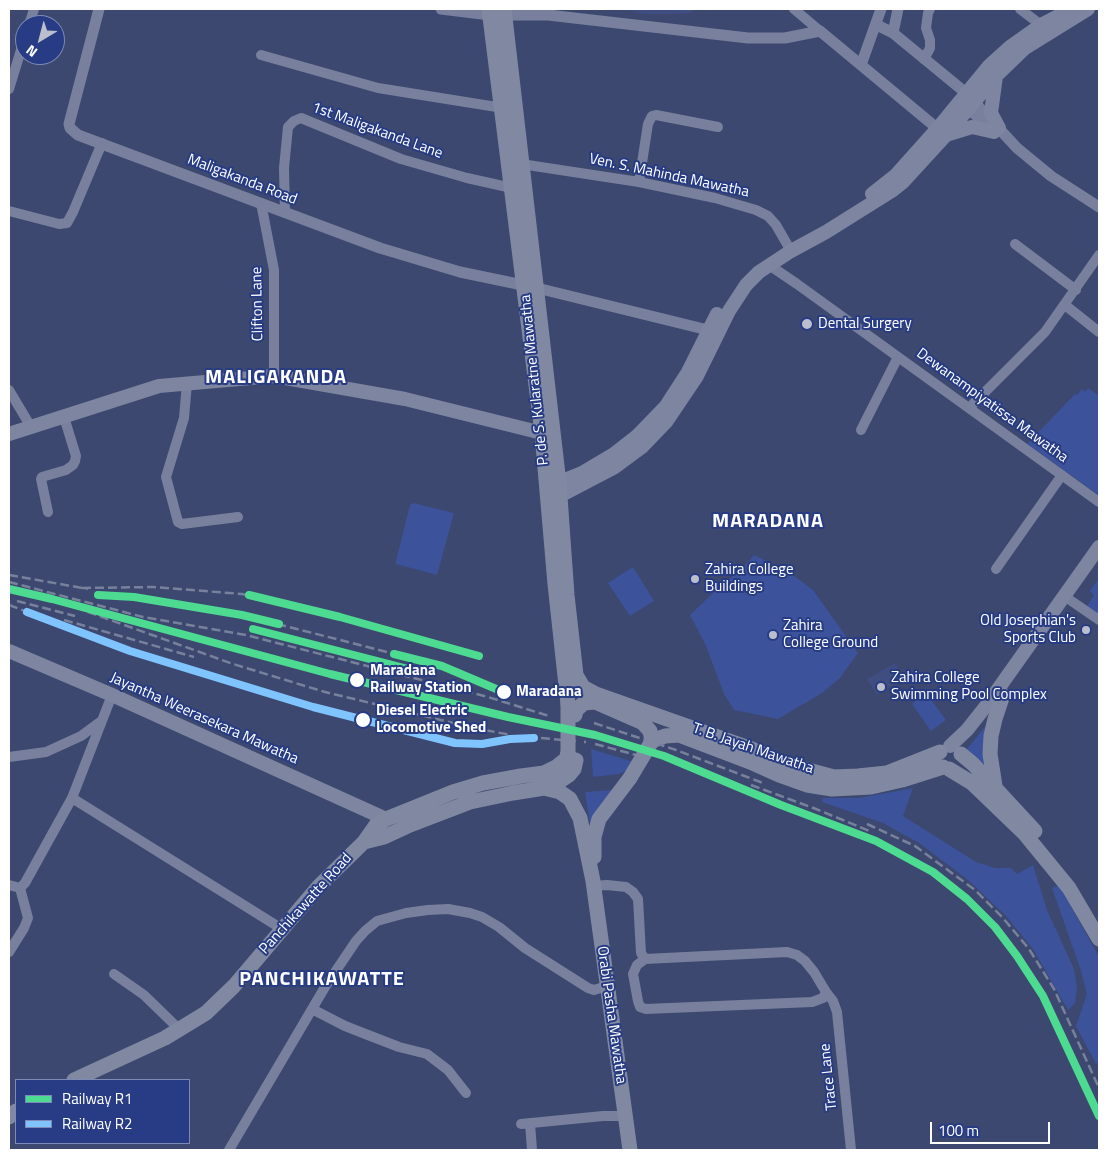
<!DOCTYPE html>
<html>
<head>
<meta charset="utf-8">
<style>
	body { margin:0 }
	#map { position:relative; width:1108px; height:1159px; overflow:hidden; background:#3c486f; font-family:"Titillium Web",sans-serif }
	canvas { display:block }
	.frame { position:absolute; inset:0; border:10px solid #fff; pointer-events:none }
	.legend { position:absolute; left:15px; top:1079px; width:175px; height:65px; box-sizing:border-box; background:#273c84; border:1px solid #7d8ab5; margin:0; padding:6px 9px; list-style:none; font-size:15px; color:#fff }
	.legend li { display:flex; align-items:center; gap:10px; height:25px }
	.legend b { width:25px; border:1px solid #7d8ab5 }
	.north { position:absolute; left:15px; top:15px; width:50px; height:50px; box-sizing:border-box; background:#273c84; border:1px solid #7d8ab5; border-radius:50%; rotate:217deg; font-size:14px; font-weight:700; line-height:20px; text-align:center; color:#fff }
	.north::after { content:''; display:block; margin:auto; width:18px; height:22px; background:#bbbfcd; clip-path:polygon(50% 0,100% 100%,50% 72%,0 100%) }
	.scale { position:absolute; left:930px; top:1122px; width:120px; height:22px; box-sizing:border-box; border:2px solid #fff; border-top:0; padding-left:6px; font-size:15px; line-height:18px; white-space:nowrap; color:#fff; -webkit-text-stroke:4px #273c84; paint-order:stroke }
</style>
</head>
<body>
<div id="map">
<canvas width="1108" height="1159"></canvas>
<div class="frame"></div>
<ul class="legend">
<li><b style="height:6px;background:#4ddb92"></b>Railway R1</li>
<li><b style="height:6px;background:#80c4ff"></b>Railway R2</li>
</ul>
<div class="north">N</div>
<div class="scale">100 m</div>
</div>
<script>
const context = document.querySelector('canvas').getContext('2d');
context.lineJoin = 'round';
function fillPath(path, color) { context.fillStyle = color; context.fill(path, 'evenodd'); }
const poly = rows => new Path2D(rows.map(r => 'M' + r).join(''));
function stroke(path, color, width, dash) { context.strokeStyle = color; context.lineWidth = width; context.lineCap = dash ? 'butt' : 'round'; context.setLineDash(dash || []); context.stroke(path); }
function label(font, color, halo, rows, align = 'center') {
  context.font = font + ' "Titillium Web",sans-serif'; context.lineWidth = 4; context.setLineDash([]); context.textBaseline = 'middle'; context.strokeStyle = halo; context.fillStyle = color; for (const [text, x, y, turn = 0] of rows) {
    context.save(); context.translate(x, y); context.rotate((+turn || 0) * Math.PI / 180); context.textAlign = isNaN(turn) ? turn : align; if (halo) context.strokeText(text, 0, 0); context.fillText(text, 0, 0); context.restore();
  }
}
fillPath(poly([
	[1088,388,1099,396,1099,495,1027,444,1075,394,1077,395,1082,389,1085,392],
	[413,503,454,513,437,575,396,564,396,561,410,505],
	[754,555,789,572,813,590,858,653,840,678,822,693,778,719,734,710,724,694,706,646,690,615,715,591,741,570],
	[633,567,654,601,630,616,608,583],
	[1099,578,1099,617,1086,608,1094,595,1090,591],
	[926,693,946,720,931,731,912,704],
	[988,723,989,771,967,749],
	[591,749,634,762,628,770,619,774,593,777],
	[913,788,903,816,976,862,995,868,1011,868,1017,874,1033,865,1047,910,1074,969,1077,988,1075,1003,1068,1010,1033,949,1006,916,968,880,919,843,883,823,822,802,823,798,859,798],
	[614,790,591,832,585,792],
	[1059,885,1099,957,1099,1062,1096,1064,1076,1026,1087,994,1081,971,1052,888]
]), '#3c529a');
fillPath(poly([
	[624,9,695,9,691,13,674,14,643,14],
	[895,663,905,678,877,695,867,679]
]), '#3f4d81');
stroke(poly([
	[794,9,820,31],
	[1020,9,1041,25],
	[29,25,34,9],
	[261,55,378,88,503,108],
	[924,59,930,48,930,40,926,28,928,13,930,9],
	[9,89,25,37],
	[521,164,639,182,715,198,756,210,768,216,776,225,791,251],
	[639,182,648,124,652,116,656,115,718,127],
	[261,203,274,270,274,376],
	[9,211,59,224,67,223,73,212,102,143],
	[285,213,284,168,288,127,294,121,301,118,401,159,467,178,512,188],
	[1015,244,1076,290],
	[769,265,797,284,1099,502],
	[1065,305,1099,332],
	[187,383,184,418,166,477,178,522,182,524,238,517],
	[9,390,31,427],
	[969,408,1045,332,1099,255],
	[861,430,898,357],
	[48,512,41,479,42,477,66,470,73,465,75,461,76,456,64,417],
	[996,569,1062,475],
	[1070,600,1099,620],
	[9,757,46,752,81,736,100,722],
	[72,798,282,929],
	[9,885,20,888],
	[593,886,607,885,626,887,633,892,638,899,641,953,645,959],
	[20,888,25,883,72,798,112,695],
	[9,952,24,928,28,918,20,888],
	[787,952,797,955,805,961,814,972,826,992,823,998,812,1002,646,1009,640,1007,638,1001,633,974,637,965,645,959,787,952],
	[114,974,144,995,179,1029],
	[826,992,833,1001,837,1012,851,1150],
	[312,1009,345,1026,368,1035,399,1047,427,1054,448,1070,466,1093],
	[530,1123,532,1150],
	[521,1124,603,1116,625,1116],
	[229,1150,325,987,356,941,365,931,377,921,406,913,428,910,448,909,470,913,482,917,499,927,525,948,588,988,594,990,607,986]
]), '#78809d', 10);
stroke(poly([
	[99,9,69,124,70,128,78,135,380,248,460,272,537,288,708,330],
	[441,9,490,15,548,15,748,38,785,38,820,31,944,134],
	[877,25,893,33,966,93,1017,148,1051,176,1099,207],
	[893,33,898,9],
	[861,65,881,9],
	[963,104,991,129]
]), '#78809d', 11);
stroke(poly([
	[996,76,991,113,999,128],
	[946,135,972,127,994,132],
	[872,194,896,175,938,128,989,66,1010,47,1041,25,1066,12],
	[9,434,159,386,274,376,405,399,542,433],
	[550,486,582,473,614,454,637,436,666,406,688,372,717,314],
	[550,501,615,467,642,447,666,422,697,376,729,311,746,285,759,272,791,251,826,232,893,190,903,182,946,135,997,75,1025,48,1088,9],
	[9,651,112,695,386,819],
	[950,746,967,730,986,706,1099,547]
]), '#7d85a1', 14);
stroke(poly([
	[489,9,542,433,555,584,568,704],
	[504,9,559,483,567,595,576,675,583,687,596,694,752,749,782,763,834,777,858,776,887,773,940,752],
	[575,715,576,710,584,703,595,702,643,723,650,731,652,741,665,736,679,735,750,762,779,775,807,785,832,789,871,787,902,780,943,767],
	[961,754,973,764,1035,831],
	[949,769,972,783,1024,833,1069,888,1099,939],
	[995,786,990,754,991,736,995,719,1003,695],
	[544,788,557,783,569,775,574,769,576,760],
	[364,842,384,837,410,825,470,802,513,793,544,788,560,792,570,799,580,818,593,881,630,1150],
	[594,857,594,837,599,819,630,778],
	[74,1080,165,1038,206,1013,234,986,319,886,364,842,376,825,386,819,453,792,483,783,521,776,544,773,556,767,566,759,568,753],
	[9,1117,16,1111]
]), '#8189a2', 15);
stroke(poly([
	[9,575,88,589],
	[9,582,143,617,246,635,488,697,549,716],
	[82,588,153,587,242,594,340,617,479,656],
	[98,595,134,597,242,615,442,666,508,694],
	[17,601,75,616],
	[63,603,233,664,325,692,474,728,511,735],
	[9,605,130,651,313,707,455,743,482,744,510,739,534,738],
	[64,620,194,657],
	[139,622,330,674,508,717,547,724],
	[594,723,676,750,763,783],
	[595,735,664,756,781,805,876,841,933,872,967,899,995,927,1017,956,1043,996,1099,1116],
	[528,737,576,741],
	[584,742,586,742],
	[595,744,636,755],
	[751,785,816,809,872,832],
	[867,824,915,846,975,890,1003,918,1029,949,1054,989,1099,1088]
]), '#78819c', 2.5, [9, 4]);
stroke(poly([
	[568,704,568,753],
	[630,778,652,741]
]), '#8189a2', 15);
stroke(poly([
	[9,589,52,599,330,674,508,717,595,735,664,756,781,805,876,841,933,872,967,899,995,927,1017,956,1043,996,1099,1116],
	[98,595,134,597,242,615,279,624],
	[249,595,340,617,479,656],
	[253,629,416,671],
	[394,654,442,666,508,694]
]), '#4ddb92', 8);
stroke(poly([
	[27,612,130,651,313,707,455,743,482,744,510,739,534,738]
]), '#80c4ff', 8);
for (const [x, y, r, color] of [
	[807,324,6,"#bbbfcd"],
	[695,579,5,"#bbbfcd"],
	[1086,630,5,"#bbbfcd"],
	[773,635,5,"#bbbfcd"],
	[357,680,8,"#fff"],
	[881,687,5,"#bbbfcd"],
	[504,692,8,"#fff"],
	[363,720,8,"#fff"]
]) { const dot = new Path2D(); dot.arc(x, y, r, 0, 2 * Math.PI); context.fillStyle = color; context.fill(dot); stroke(dot, '#273c84', 2); }
label('15px', '#fff', '#273c84', [
	["1st Maligakanda Lane",377,131,20],
	["Ven. S. Mahinda Mawatha",669,176,12],
	["Maligakanda Road",242,180,21],
	["Clifton Lane",258,304,-91],
	["P. de S. Kularatne Mawatha",535,380,-96],
	["Dewanampiyatissa Mawatha",992,406,36],
	["Jayantha Weerasekara Mawatha",204,719,24],
	["T. B. Jayah Mawatha",753,749,19],
	["Panchikawatte Road",306,904,-48],
	["Orabi Pasha Mawatha",611,1015,82],
	["Trace Lane",829,1077,-96]
]);
label('15px', '#fff', '#273c84', [
	["Dental Surgery",818,324],
	["Zahira College",705,570],
	["Buildings",705,587],
	["Old Josephian's",1076,621,"right"],
	["Sports Club",1076,638,"right"],
	["Zahira",783,626],
	["College Ground",783,643],
	["Zahira College",891,678],
	["Swimming Pool Complex",891,695]
], 'left');
label('bold 15px', '#fff', '#273c84', [
	["Maradana",370,671],
	["Railway Station",370,688],
	["Maradana",516,692],
	["Diesel Electric",376,711],
	["Locomotive Shed",376,728]
], 'left');
context.letterSpacing = '1px';
label('bold 20px', '#fff', '#273c84', [
	["MALIGAKANDA",276,378],
	["MARADANA",768,522],
	["PANCHIKAWATTE",322,980]
]);
context.letterSpacing = '0px';
</script>
</body>
</html>
